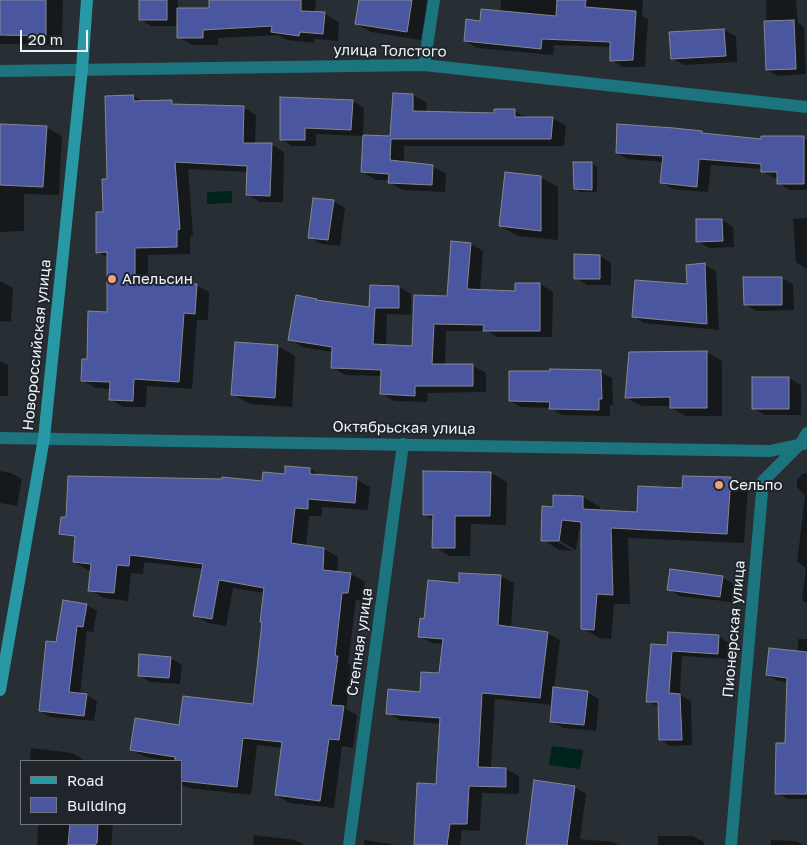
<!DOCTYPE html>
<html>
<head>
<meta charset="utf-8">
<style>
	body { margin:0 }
	#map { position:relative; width:807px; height:845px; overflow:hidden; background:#282f34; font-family:"Golos Text",sans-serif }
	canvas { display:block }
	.legend { position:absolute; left:20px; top:760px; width:162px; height:65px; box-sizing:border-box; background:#1f252a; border:1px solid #72777c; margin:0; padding:6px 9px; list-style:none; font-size:15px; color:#eff3f7 }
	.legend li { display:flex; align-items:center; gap:10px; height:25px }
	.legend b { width:25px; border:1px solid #72777c }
	.scale { position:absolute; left:20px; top:30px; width:68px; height:22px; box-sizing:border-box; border:2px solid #eff3f7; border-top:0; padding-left:6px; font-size:15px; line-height:18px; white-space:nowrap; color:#eff3f7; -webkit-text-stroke:4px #1f252a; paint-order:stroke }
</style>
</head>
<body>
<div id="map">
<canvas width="807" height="845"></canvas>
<ul class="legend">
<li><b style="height:6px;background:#2898a5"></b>Road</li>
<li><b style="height:14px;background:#4b56a0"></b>Building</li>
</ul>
<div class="scale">20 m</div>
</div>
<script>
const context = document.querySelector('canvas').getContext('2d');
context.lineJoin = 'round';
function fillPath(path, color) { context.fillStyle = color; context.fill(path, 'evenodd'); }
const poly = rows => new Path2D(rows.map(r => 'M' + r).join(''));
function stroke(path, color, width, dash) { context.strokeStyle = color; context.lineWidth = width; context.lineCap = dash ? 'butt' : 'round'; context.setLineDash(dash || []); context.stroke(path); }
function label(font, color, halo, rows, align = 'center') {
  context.font = font + ' "Golos Text",sans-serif'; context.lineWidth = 4; context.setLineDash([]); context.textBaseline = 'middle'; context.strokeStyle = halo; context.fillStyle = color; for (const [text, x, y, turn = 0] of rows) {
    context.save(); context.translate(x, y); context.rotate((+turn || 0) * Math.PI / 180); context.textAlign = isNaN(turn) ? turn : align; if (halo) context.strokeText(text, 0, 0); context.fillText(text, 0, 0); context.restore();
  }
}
fillPath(poly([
	[232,191,232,203,207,204,207,192],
	[552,746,583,750,580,769,549,765]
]), '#00241b');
fillPath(poly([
	[0,0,63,0,62,45,0,44],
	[140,0,178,0,178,9,211,9,210,0,316,0,315,13,325,14,339,22,338,41,314,39,314,43,287,40,278,35,218,38,218,45,193,45,178,37,178,26,151,26,140,19],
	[360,0,427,0,421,40,371,32,356,24],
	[501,0,643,0,642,16,648,19,645,67,623,67,611,60,611,47,554,45,553,55,477,48,465,41,481,22,500,12],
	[766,0,796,0,798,23,804,27,806,74,778,76,767,70],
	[724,30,736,36,737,62,684,65,672,58,671,33],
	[394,94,413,95,427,103,426,113,495,114,514,111,528,118,553,118,566,126,564,146,404,146,404,163,432,166,446,174,445,192,403,190,389,182,389,180,376,180,362,172,391,138],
	[133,96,144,102,171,101,178,105,243,107,256,115,255,144,272,145,284,152,283,202,260,202,247,194,248,172,188,169,193,236,190,236,190,254,148,255,148,283,196,285,209,292,208,320,197,320,192,389,147,386,146,407,123,407,110,399,111,389,96,388,83,381,88,360,108,313,108,258,98,252,108,180],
	[353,101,364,108,363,136,316,134,316,146,292,146,281,139],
	[0,125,46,127,62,136,59,195,24,194,24,231,0,232],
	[702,132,706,135,762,140,803,138,807,140,807,190,790,190,778,183,778,178,774,178,762,171,762,169,711,165,708,192,673,189,661,182,664,162,628,159,617,153],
	[575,163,592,163,597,167,597,192,580,192,575,188],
	[540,177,558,187,558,240,518,236,500,226],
	[333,201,345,208,340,246,321,244,309,237],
	[807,218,807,269,796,262,793,219],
	[722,220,733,227,734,247,709,248,698,241],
	[471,244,483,251,480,291,517,292,517,285,540,284,553,292,552,337,497,337,487,331,446,331,445,365,473,366,486,373,486,392,428,393,427,402,394,401,381,393,382,376,345,375,333,368,333,352,302,347,290,339,297,297,319,302,370,308,399,287,411,294,411,315,387,314,386,346,413,347,448,297],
	[600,256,611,263,611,285,587,285,576,278],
	[704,265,716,271,719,330,644,323,633,316,688,286],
	[782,278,793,284,794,310,756,311,745,304],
	[0,281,13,288,11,322,0,321],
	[278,346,295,356,292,407,250,404,232,394],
	[707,352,722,361,722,416,686,416,671,408,671,406,642,406,626,398],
	[0,361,8,365,8,396,0,396],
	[601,372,612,378,613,405,610,405,610,416,562,415,551,408,521,407,510,401],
	[753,378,789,378,801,385,801,415,765,415,753,408],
	[310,469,322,476,356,479,370,487,368,510,322,507,322,516,309,516,306,547,324,549,338,557,337,573,351,574,365,582,362,601,356,600,348,664,351,665,346,709,357,715,353,748,342,746,334,808,290,803,276,795,282,748,257,745,251,795,188,788,181,784,181,761,169,761,145,757,131,749,180,727,254,705,263,623,261,621,265,593,233,588,226,626,208,623,194,615,203,569,144,562,143,574,131,573,128,601,104,598,90,590,92,570,88,570,74,562,263,482],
	[0,471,11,473,22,479,17,506,0,503],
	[491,473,507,482,506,525,471,524,470,556,450,556,434,547,434,520,424,515],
	[807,473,807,603,802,600,806,568,797,562,805,496,797,487,797,480,802,474],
	[731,478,748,488,744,543,628,538,630,604,614,604,611,639,600,638,582,628,582,530,579,530,576,550,559,540,559,543,573,551,560,550,543,540,554,508,583,497,600,507,600,511,638,513,683,489],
	[501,576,514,583,511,628,547,633,560,640,554,689,587,692,599,699,596,731,563,728,551,721,553,705,495,699,491,768,506,769,519,776,519,794,482,793,480,831,462,830,460,845,415,845,437,785,441,724,400,720,388,713,421,693,440,675,443,644,432,643,419,636,425,620,460,585],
	[722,577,734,584,731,602,680,596,669,589],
	[87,605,97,611,93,632,87,631,80,694,87,695,97,701,94,721,50,717,40,711,57,644],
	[719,636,729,643,728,659,682,656,680,695,691,701,692,745,671,746,660,740,659,707,647,701,668,646],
	[798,639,807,639,807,799,788,799,777,793,786,745,788,682,778,681,767,675,798,652],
	[171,658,182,665,180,684,150,682,139,675],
	[31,748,72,753,86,761,30,761],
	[535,781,575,787,586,794,580,839,613,842,619,845,527,845],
	[38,824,111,824,113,825,111,845,37,845],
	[254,835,295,840,305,845,253,845],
	[658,836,693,836,704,842,704,845,658,845],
	[364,840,397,845,364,845],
	[771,840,796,841,803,845,771,845]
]), '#0007');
const building = poly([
	[0,0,46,0,46,36,0,35,0,0],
	[139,0,167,0,167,20,139,20,139,0],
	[209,0,301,0,301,11,325,12,323,34,300,32,299,36,271,32,272,26,203,30,203,38,177,38,177,8,209,8,209,0],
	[359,0,412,0,407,32,355,24,359,0],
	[557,0,586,0,585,7,636,11,633,60,610,61,610,42,542,39,541,49,464,41,466,19,480,21,481,9,556,16,557,0],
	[794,20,796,69,766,70,764,21,794,20],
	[724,29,726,56,671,59,669,32,724,29],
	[393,93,413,94,413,111,494,113,494,109,515,109,515,117,553,117,551,139,391,139,390,160,433,165,432,185,388,183,389,174,361,172,363,135,390,136,393,93],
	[133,95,134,101,172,100,172,104,244,106,243,143,272,143,270,196,246,195,247,166,175,162,180,229,177,230,177,247,135,248,135,281,197,284,195,314,184,313,179,382,134,379,133,401,109,400,110,382,81,381,82,359,87,359,88,311,107,312,107,252,96,253,96,212,103,212,102,179,107,179,105,96,133,95],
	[280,97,353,100,351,130,305,128,305,140,280,140,280,97],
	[0,124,47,126,43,187,0,185,0,124],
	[617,124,674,128,702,131,702,133,761,139,761,136,804,136,804,184,777,184,777,172,761,172,761,164,699,159,697,187,660,183,663,156,616,153,617,124],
	[573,162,592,162,592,190,574,189,573,162],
	[505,172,541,176,541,231,499,226,505,172],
	[313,198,334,200,328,240,308,238,313,198],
	[696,219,722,219,723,241,696,242,696,219],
	[451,241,471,243,467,289,515,291,515,283,540,283,540,331,483,331,484,325,434,324,432,364,473,364,473,386,415,386,415,396,380,394,381,370,331,368,332,347,288,340,296,295,317,299,316,300,369,307,370,285,399,286,399,308,375,308,373,344,412,346,414,295,447,296,451,241],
	[574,254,600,255,600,279,574,279,574,254],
	[705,263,707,324,632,317,635,280,687,284,686,265,705,263],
	[743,277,782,277,782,305,744,305,743,277],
	[235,342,278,345,275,398,231,395,235,342],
	[707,351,707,408,670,408,670,397,625,398,629,352,707,351],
	[550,369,601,370,602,399,599,399,599,410,549,409,550,402,509,401,509,371,550,371,550,369],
	[752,377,789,377,789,409,752,409,752,377],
	[285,466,310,468,310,474,357,477,355,503,308,499,308,509,295,508,291,543,324,548,323,570,351,573,348,593,342,593,335,656,338,656,331,705,344,706,339,740,329,739,320,801,275,795,282,742,243,738,237,787,181,781,181,761,175,761,175,757,130,750,135,718,179,725,183,696,253,704,262,622,260,622,264,588,219,580,212,619,193,616,203,564,130,555,129,566,117,565,114,593,88,591,91,564,73,562,75,536,59,534,61,517,66,517,68,476,222,479,222,477,262,481,263,472,285,474,285,466],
	[423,471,491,472,490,516,455,516,455,548,432,548,433,515,423,515,423,471],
	[683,476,731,477,727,534,611,528,613,595,597,594,594,630,581,629,581,522,562,520,559,541,541,541,542,506,553,507,553,495,583,496,583,509,637,512,638,486,682,488,683,476],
	[670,569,723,576,720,597,667,590,670,569],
	[459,573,501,575,498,625,548,632,540,698,482,693,478,767,506,768,506,787,469,786,467,824,450,824,447,845,414,845,417,783,436,784,440,718,386,714,388,689,420,692,421,672,439,673,443,639,418,637,420,618,424,619,428,580,459,583,459,573],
	[63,600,87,604,83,627,77,626,69,692,87,694,84,716,39,711,46,641,56,642,63,600],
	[668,632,719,635,718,654,672,651,669,693,680,694,682,740,659,740,658,702,646,702,651,644,667,645,668,632],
	[769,648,807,652,807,794,775,794,776,743,785,743,787,678,766,675,769,648],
	[139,654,171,657,169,678,138,676,139,654],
	[553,687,588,691,584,725,550,722,553,687],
	[534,780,575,786,567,845,526,845,534,780],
	[70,824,98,824,97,843,95,845,68,845,70,824]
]);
fillPath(building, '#4b56a0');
stroke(building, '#858790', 1);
stroke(poly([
	[424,65,434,0],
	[0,71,424,65,807,107],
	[0,438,770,451,807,443],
	[349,845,403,444],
	[731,845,763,481,801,443,807,433]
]), '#1c747f', 12);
stroke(poly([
	[0,690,44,438,82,69,87,0]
]), '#2898a5', 12);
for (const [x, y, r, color] of [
	[112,279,5,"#f0a378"],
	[719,485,5,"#f0a378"]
]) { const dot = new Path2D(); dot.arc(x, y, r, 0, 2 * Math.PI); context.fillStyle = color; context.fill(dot); stroke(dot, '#1f252a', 2); }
label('15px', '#eff3f7', '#1f252a', [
	["улица Толстого",390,51,1],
	["Новороссийская улица",37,345,-84],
	["Октябрьская улица",404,428,1],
	["Пионерская улица",734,629,-85],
	["Степная улица",360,642,-82]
]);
label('15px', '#eff3f7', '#1f252a', [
	["Апельсин",122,279],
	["Сельпо",729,485]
], 'left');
</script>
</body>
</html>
